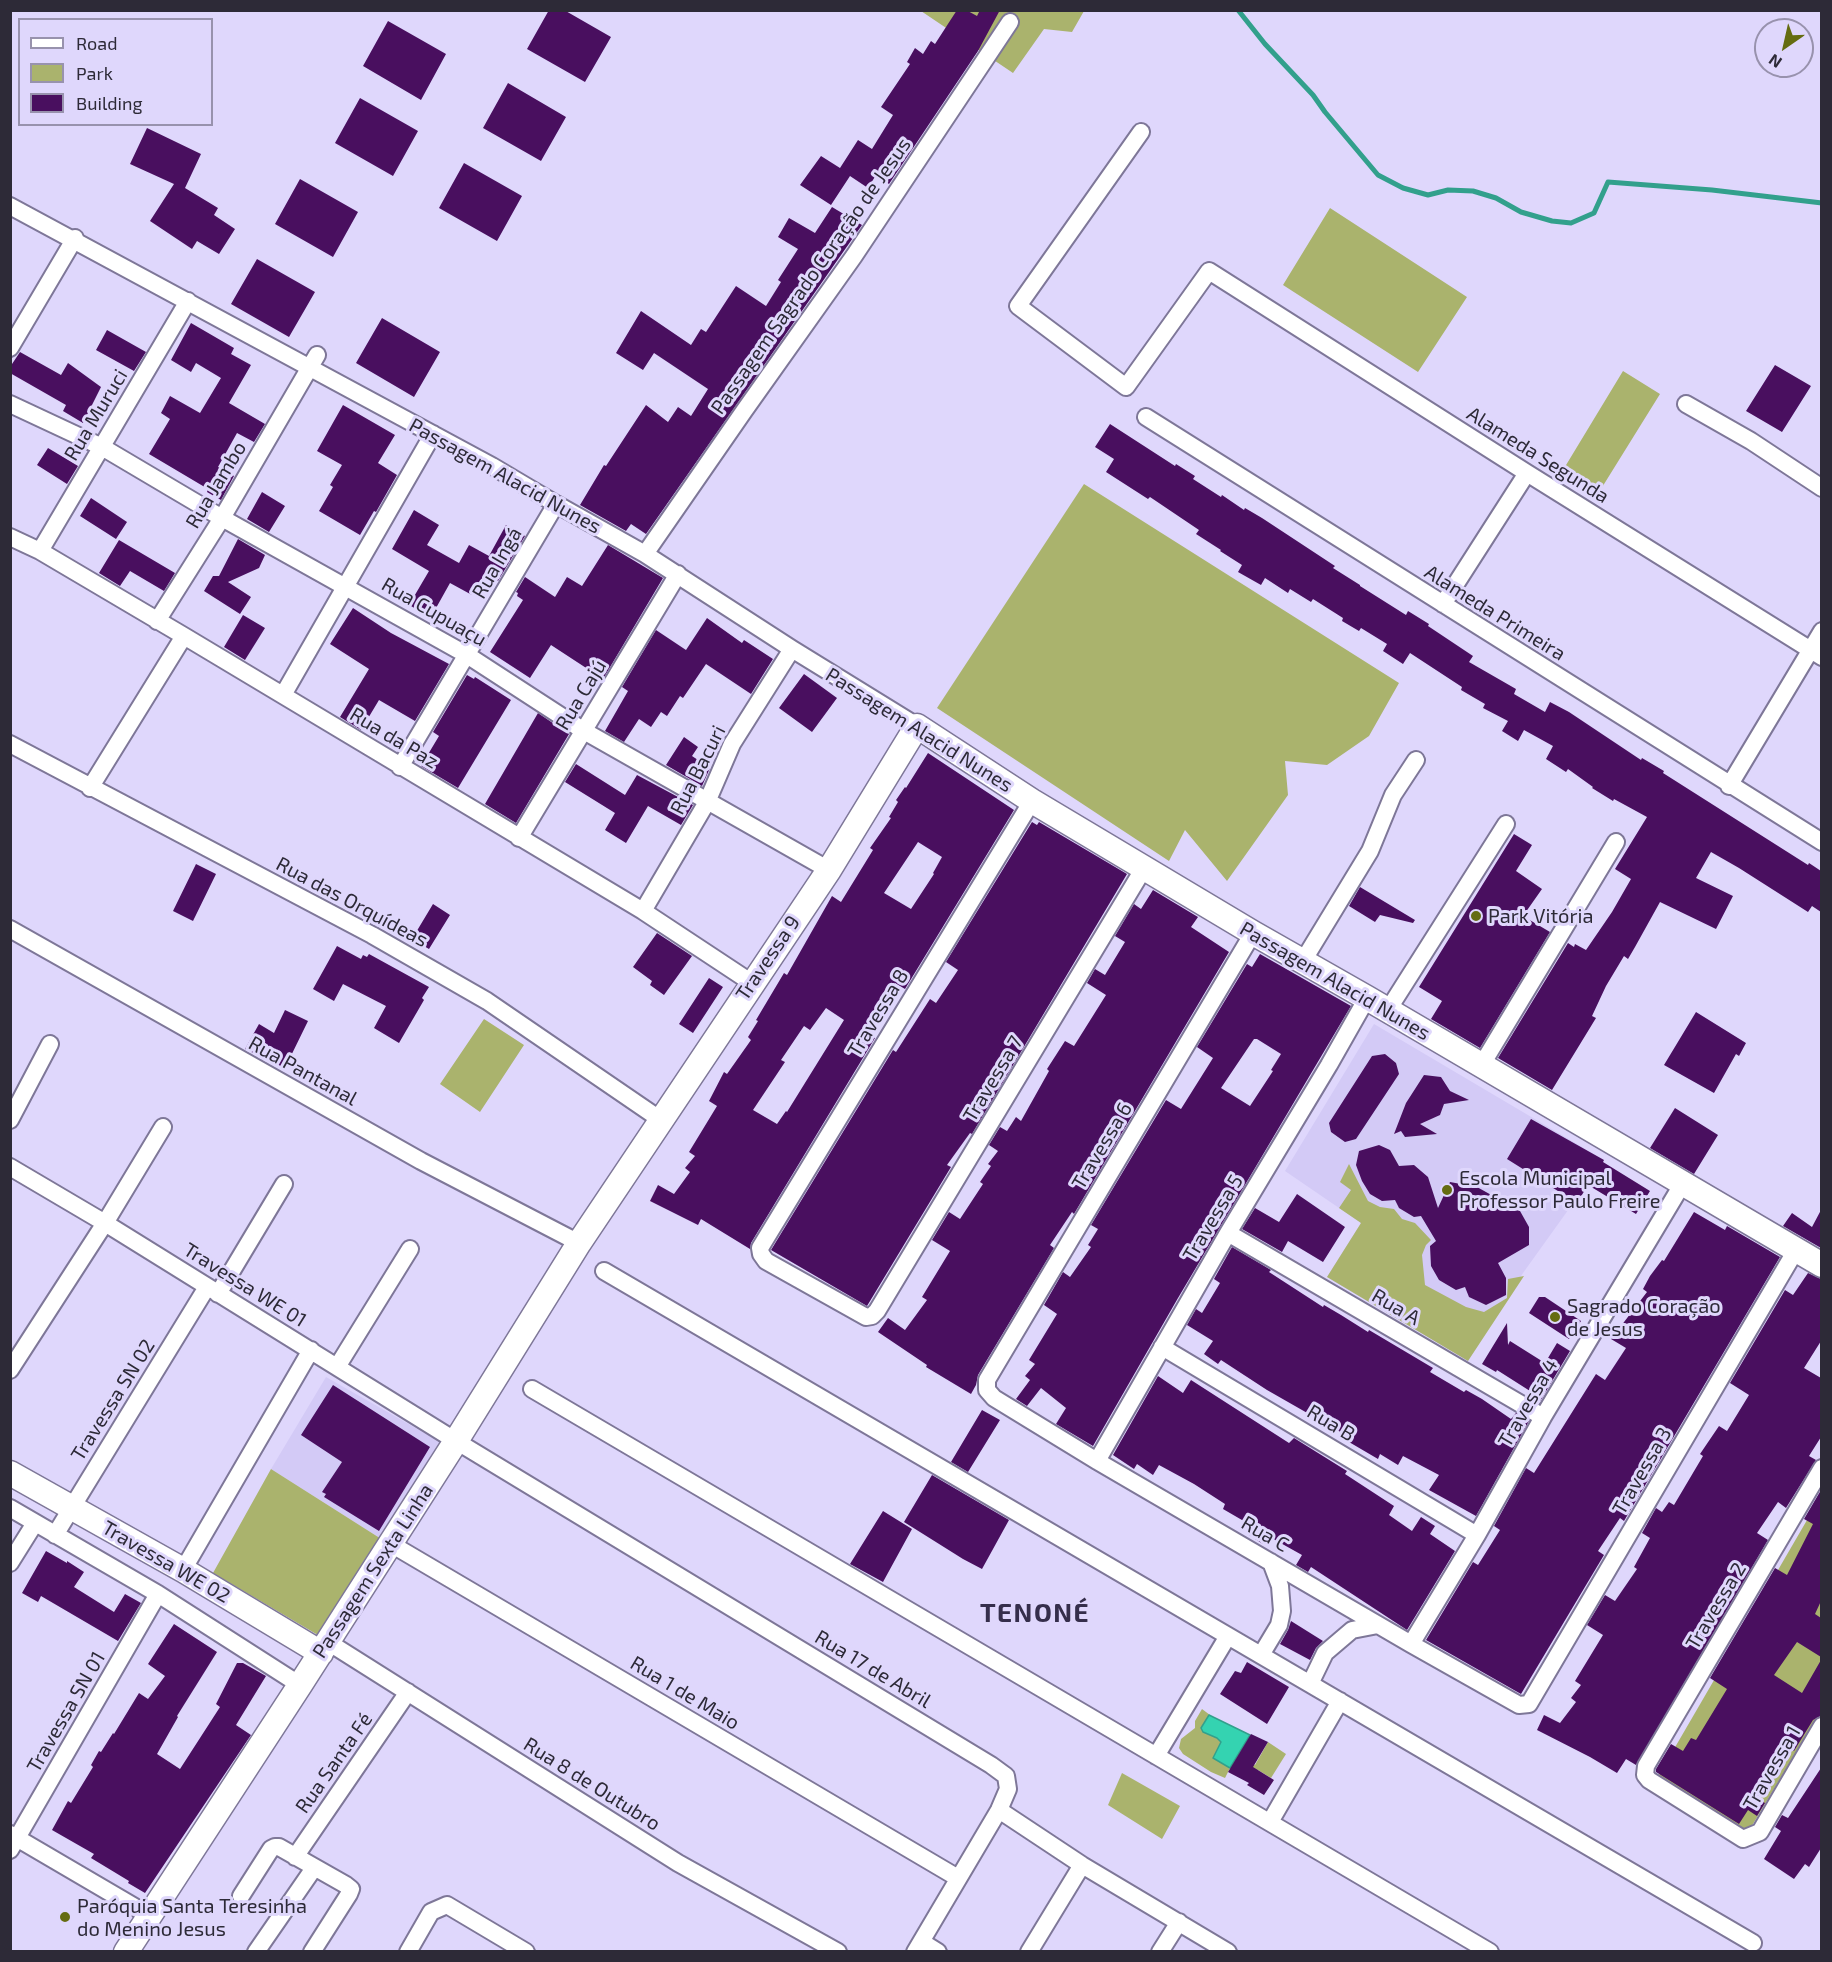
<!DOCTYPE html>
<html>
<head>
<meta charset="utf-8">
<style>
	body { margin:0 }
	#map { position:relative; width:1832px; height:1962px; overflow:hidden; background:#dfd7fc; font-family:"Exo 2",sans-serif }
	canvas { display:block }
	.frame { position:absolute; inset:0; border:12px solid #2d2a37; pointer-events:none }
	.legend { position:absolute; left:18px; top:18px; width:195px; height:108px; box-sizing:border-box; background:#dfd7fc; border:2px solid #9892ad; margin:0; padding:8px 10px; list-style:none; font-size:18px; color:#2d2a37 }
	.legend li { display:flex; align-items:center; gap:12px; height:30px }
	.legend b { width:30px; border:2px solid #9892ad }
	.north { position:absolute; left:1754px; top:18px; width:60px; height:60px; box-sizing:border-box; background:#dfd7fc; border:2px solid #9892ad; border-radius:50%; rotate:214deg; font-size:16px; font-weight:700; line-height:24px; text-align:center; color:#2d2a37 }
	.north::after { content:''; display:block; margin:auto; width:21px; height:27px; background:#656c11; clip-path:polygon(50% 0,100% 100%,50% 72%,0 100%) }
</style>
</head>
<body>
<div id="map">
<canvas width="1832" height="1962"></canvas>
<div class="frame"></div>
<ul class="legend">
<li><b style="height:8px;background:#fff"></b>Road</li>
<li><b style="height:16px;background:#aab36d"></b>Park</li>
<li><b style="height:16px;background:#490f5f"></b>Building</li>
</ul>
<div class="north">N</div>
</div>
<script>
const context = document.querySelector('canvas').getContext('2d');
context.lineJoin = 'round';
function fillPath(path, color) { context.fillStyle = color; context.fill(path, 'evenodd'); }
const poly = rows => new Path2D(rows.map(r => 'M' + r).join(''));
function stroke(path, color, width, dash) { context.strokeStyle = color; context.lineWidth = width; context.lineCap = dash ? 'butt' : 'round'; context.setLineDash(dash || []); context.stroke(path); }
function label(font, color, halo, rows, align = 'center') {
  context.font = font + ' "Exo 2",sans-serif'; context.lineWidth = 6; context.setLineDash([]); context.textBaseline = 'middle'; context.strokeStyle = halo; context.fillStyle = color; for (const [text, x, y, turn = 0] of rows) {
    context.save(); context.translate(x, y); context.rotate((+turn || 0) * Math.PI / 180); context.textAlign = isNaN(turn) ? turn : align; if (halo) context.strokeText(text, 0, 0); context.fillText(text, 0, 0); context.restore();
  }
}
fillPath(poly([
	[1374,1024,1604,1160,1523,1273,1468,1361,1327,1277,1361,1223,1285,1171],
	[326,1377,449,1447,386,1542,271,1469]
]), '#d3caf6');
fillPath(poly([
	[921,11,1084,11,1072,32,1044,29,1013,73],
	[1330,208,1467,297,1418,372,1283,285],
	[1623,371,1660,394,1596,497,1560,475],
	[1084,484,1399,683,1369,736,1327,765,1285,761,1288,795,1227,881,1185,830,1169,861,937,708],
	[484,1019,524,1045,480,1112,440,1084],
	[1349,1164,1368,1201,1380,1207,1394,1209,1402,1219,1415,1223,1431,1240,1426,1245,1422,1255,1425,1285,1466,1307,1484,1312,1507,1298,1508,1279,1524,1276,1468,1361,1327,1277,1361,1223,1339,1208,1351,1190,1340,1182],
	[271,1469,386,1542,328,1641,213,1573],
	[1821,1496,1821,1710,1747,1834,1656,1780],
	[1202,1709,1210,1715,1201,1728,1203,1732,1217,1738,1221,1742,1213,1758,1230,1768,1225,1778,1211,1772,1183,1754,1179,1748,1181,1739,1195,1728,1195,1721],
	[1268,1742,1286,1754,1271,1778,1258,1770,1253,1777,1248,1761,1255,1765],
	[1122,1773,1180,1806,1162,1839,1108,1805]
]), '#aab36d');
const water = poly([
	[1209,1715,1250,1735,1230,1768,1213,1758,1221,1742,1217,1738,1203,1732,1201,1728,1209,1715]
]);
fillPath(water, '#34d3b1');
stroke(water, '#32a08c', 1.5);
stroke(poly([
	[1238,10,1265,44,1313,95,1325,112,1378,175,1403,188,1428,195,1448,190,1473,191,1496,198,1521,212,1552,221,1571,223,1594,213,1608,182,1712,190,1822,203]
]), '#32a08c', 5);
fillPath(poly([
	[549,10,564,10,611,37,585,82,527,49],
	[957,10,966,10,977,16,980,10,1000,10,978,51,889,184,876,175,868,188,850,176,831,205,800,185,821,156,840,168,858,140,872,149,893,115,881,107,910,64,907,62,915,48,923,54,931,41,935,44],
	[388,21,446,54,421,100,363,66],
	[508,83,566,117,541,161,483,128],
	[360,98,418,131,393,176,335,143],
	[147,128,201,154,185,188,218,208,214,215,235,229,219,254,197,241,192,249,150,221,174,184,130,164],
	[464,163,522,196,497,241,439,208],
	[300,179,358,212,333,257,275,224],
	[832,207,862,225,646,534,631,524,626,531,580,505,604,465,606,466,646,405,668,422,678,407,691,416,708,389,654,353,643,370,616,353,641,311,691,345,701,329,706,332,736,286,766,306,781,282,778,280,798,249,778,237,789,218,815,233],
	[257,259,315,292,289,337,231,304],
	[382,318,440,352,414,397,356,363],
	[191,323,234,348,231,354,251,365,229,403,265,424,254,442,237,433,218,467,234,476,221,500,207,492,208,489,149,454,170,419,161,413,170,396,200,413,221,378,196,363,191,372,171,360],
	[107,330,146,352,134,371,96,350],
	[20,352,61,375,68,363,101,387,83,423,63,411,66,405,10,373,10,367],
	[1775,365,1811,386,1782,432,1746,411],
	[343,405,395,435,378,463,397,475,376,512,374,511,360,535,319,511,333,487,330,485,342,465,317,451],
	[1110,424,1175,466,1176,464,1195,476,1193,479,1221,497,1222,495,1244,510,1245,508,1262,518,1335,566,1333,568,1360,585,1360,586,1406,615,1408,611,1429,624,1428,626,1473,656,1469,662,1516,689,1514,694,1545,712,1550,702,1569,712,1641,760,1642,758,1664,771,1663,773,1808,865,1809,863,1821,871,1821,912,1812,906,1808,912,1739,868,1711,852,1696,878,1733,896,1716,929,1660,902,1635,947,1628,959,1624,956,1606,986,1592,1016,1596,1018,1552,1090,1498,1058,1568,943,1574,947,1575,944,1586,950,1612,912,1631,879,1615,869,1647,817,1614,799,1613,801,1592,788,1593,787,1568,769,1566,772,1546,759,1553,746,1524,730,1518,741,1502,731,1508,721,1483,708,1485,704,1461,690,1462,687,1410,653,1403,664,1383,651,1387,644,1361,628,1359,631,1342,621,1343,618,1313,599,1311,602,1290,589,1288,593,1265,578,1261,585,1238,572,1242,565,1220,551,1221,550,1196,534,1199,530,1150,497,1148,499,1106,472,1114,459,1095,447],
	[48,448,78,466,67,484,37,465],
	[262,492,285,506,269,532,247,519],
	[91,498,127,522,116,539,80,516],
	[414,510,439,525,427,545,459,563,469,545,489,556,506,525,525,536,498,581,485,573,472,595,450,583,431,617,409,605,429,571,392,549],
	[238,539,265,555,259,568,228,582,251,597,240,614,204,591,213,576,219,576],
	[119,540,175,573,164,591,130,571,120,586,99,573],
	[608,545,663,578,603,679,551,645,530,678,490,652,523,600,517,596,518,593,516,592,525,577,555,597,567,577,582,586],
	[353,608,391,633,449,664,415,721,379,700,361,730,340,717,369,669,330,644],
	[243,615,265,628,245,660,224,647],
	[707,618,742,643,744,640,773,659,751,694,706,664,683,698,680,696,667,716,661,712,651,727,639,719,624,742,605,731,628,691,622,687,656,630,686,650],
	[804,674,837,698,812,732,779,708],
	[467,675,474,679,475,677,511,700,458,788,421,766,439,736,433,732],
	[538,713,569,734,516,823,485,804],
	[684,737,698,747,692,756,710,768,702,786,666,765],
	[928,753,1014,810,905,989,895,983,864,1031,875,1038,751,1243,750,1249,701,1219,698,1225,650,1201,658,1185,674,1194,690,1172,685,1168,695,1156,689,1152,717,1106,709,1101,724,1072,727,1074,751,1040,748,1037,758,1021,756,1020,784,973,787,975,832,896,841,902,873,850,870,848,891,818,889,817,898,802,896,800,905,787,906,788],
	[918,842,942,857,933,873,934,874,911,909,884,893],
	[826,1008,844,1020,787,1112,786,1111,777,1124,753,1110,785,1062,781,1060,804,1026,810,1030],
	[576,764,625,795,637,775,693,805,681,825,648,806,626,843,605,830,615,813,565,782],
	[1032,822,1037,825,1039,822,1127,874,972,1134,970,1133,947,1165,951,1167,867,1306,771,1250,893,1050,896,1052,930,999,936,1003,958,970,946,962],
	[1514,834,1532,845,1516,871,1542,889,1523,916,1550,932,1480,1048,1431,1019,1442,1001,1419,987],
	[196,864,216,874,193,921,173,911],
	[1360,887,1415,920,1413,923,1380,915,1375,922,1349,906],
	[1153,890,1198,917,1191,927,1229,952,1074,1214,1072,1212,1050,1245,1054,1248,978,1375,976,1385,971,1394,926,1367,927,1365,878,1332,888,1318,905,1330,927,1300,922,1297,950,1251,932,1240,949,1212,960,1219,983,1184,980,1182,991,1166,988,1164,998,1151,989,1145,1000,1127,1007,1131,1016,1117,1021,1121,1049,1071,1047,1069,1065,1041,1074,1046,1106,995,1087,983,1095,969,1105,975,1125,942,1115,936,1134,904,1141,909],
	[433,904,450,915,429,949,412,939],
	[657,933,692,956,664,995,650,985,652,981,633,967],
	[337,946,361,959,363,955,367,957,369,954,429,987,422,998,424,1000,399,1043,374,1028,386,1006,343,984,334,1001,313,989],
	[1260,954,1351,1006,1178,1298,1093,1446,1056,1424,1066,1408,1041,1388,1027,1406,1016,1399,1030,1380,1025,1376,1035,1364,1029,1360,1057,1314,1044,1305,1063,1272,1070,1277,1091,1247,1088,1245,1098,1229,1091,1225,1166,1100,1181,1109,1213,1058,1197,1047,1247,964,1252,967],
	[1254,1039,1257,1039,1281,1054,1271,1070,1273,1071,1250,1106,1221,1088],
	[709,978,723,987,693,1033,679,1024],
	[285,1010,308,1021,285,1068,245,1049,259,1024,274,1033],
	[1696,1012,1746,1043,1739,1056,1736,1054,1714,1093,1664,1065],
	[1385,1054,1396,1063,1399,1074,1356,1139,1345,1142,1331,1132,1329,1123,1372,1056],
	[1424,1075,1441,1077,1450,1091,1469,1100,1444,1104,1440,1115,1420,1124,1437,1134,1405,1137,1401,1131,1394,1134,1406,1103],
	[1675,1108,1718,1135,1694,1174,1650,1148],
	[1531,1119,1604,1160,1603,1162,1650,1191,1636,1214,1588,1185,1577,1203,1507,1159],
	[1379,1145,1390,1150,1399,1166,1414,1165,1428,1177,1438,1208,1450,1182,1477,1187,1520,1211,1529,1227,1529,1245,1498,1263,1506,1278,1506,1295,1486,1305,1469,1297,1465,1287,1456,1290,1439,1280,1431,1266,1430,1246,1436,1241,1421,1216,1414,1217,1399,1208,1395,1200,1382,1201,1370,1194,1362,1181,1356,1165,1359,1151],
	[1297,1194,1345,1227,1323,1262,1288,1241,1282,1252,1242,1229,1255,1208,1279,1222],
	[1821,1210,1821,1248,1783,1226,1792,1213,1812,1227],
	[1694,1212,1725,1230,1727,1226,1780,1257,1624,1521,1620,1518,1598,1551,1604,1555,1521,1694,1426,1640,1473,1562,1478,1565,1500,1530,1494,1526,1526,1468,1534,1473,1596,1374,1605,1380,1626,1348,1611,1339,1647,1292,1643,1289,1650,1276,1662,1260,1664,1261],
	[1232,1247,1271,1270,1269,1272,1323,1307,1324,1305,1341,1315,1368,1332,1369,1330,1433,1368,1430,1372,1464,1392,1466,1390,1482,1399,1511,1419,1516,1413,1529,1421,1476,1516,1429,1490,1439,1475,1403,1456,1398,1465,1380,1454,1378,1459,1349,1442,1351,1438,1267,1390,1221,1360,1218,1364,1204,1354,1213,1341,1187,1325,1196,1309,1202,1313,1220,1283,1214,1279],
	[1808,1273,1821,1279,1821,1341,1804,1368,1821,1378,1821,1437,1809,1456,1816,1460,1786,1508,1778,1502,1757,1533,1768,1540,1636,1765,1626,1759,1617,1773,1590,1757,1537,1730,1544,1715,1560,1723,1576,1702,1571,1698,1581,1685,1575,1681,1603,1635,1587,1625,1605,1595,1615,1601,1637,1569,1634,1567,1650,1538,1642,1533,1656,1508,1662,1512,1669,1502,1674,1505,1703,1456,1700,1454,1719,1426,1727,1431,1749,1395,1730,1383,1785,1290,1793,1295],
	[1539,1297,1545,1297,1581,1321,1569,1339,1529,1313],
	[1507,1323,1508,1345,1510,1341,1545,1363,1557,1343,1570,1351,1539,1403,1527,1395,1530,1391,1497,1370,1496,1372,1482,1364],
	[1158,1376,1183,1393,1191,1380,1289,1443,1294,1438,1347,1471,1345,1474,1394,1506,1389,1515,1412,1531,1421,1517,1435,1526,1430,1534,1455,1551,1407,1630,1311,1567,1308,1572,1296,1565,1302,1555,1268,1536,1263,1544,1249,1535,1254,1527,1223,1509,1225,1504,1194,1484,1159,1465,1153,1475,1137,1464,1134,1469,1113,1455],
	[333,1385,430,1447,379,1531,324,1497,326,1494,322,1492,342,1462,301,1435],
	[982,1410,1000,1420,968,1472,951,1462],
	[932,1475,1009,1520,982,1569,963,1559,904,1522],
	[1821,1490,1821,1601,1815,1614,1821,1618,1821,1657,1797,1642,1774,1675,1802,1693,1821,1660,1821,1716,1813,1720,1794,1751,1788,1747,1757,1798,1765,1803,1757,1816,1748,1810,1739,1824,1656,1772,1656,1769,1671,1744,1683,1751,1691,1738,1696,1740,1727,1689,1710,1678,1775,1568,1787,1575,1813,1524,1804,1519],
	[883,1511,912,1529,883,1582,850,1564],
	[46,1551,67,1563,67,1561,84,1572,74,1587,114,1612,125,1594,141,1603,118,1641,41,1596,38,1602,22,1593],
	[1291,1621,1323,1641,1316,1648,1310,1660,1280,1644,1288,1630],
	[174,1624,217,1652,177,1716,178,1717,157,1754,180,1769,220,1707,216,1704,237,1663,243,1663,266,1676,236,1725,251,1735,145,1893,128,1883,129,1881,91,1858,94,1854,52,1830,68,1801,71,1803,93,1767,91,1765,99,1751,101,1752,113,1733,114,1734,139,1693,148,1699,165,1676,148,1664],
	[1247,1662,1289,1687,1267,1724,1220,1694,1235,1671,1241,1673],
	[1251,1734,1268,1742,1253,1767,1274,1780,1264,1795,1247,1785,1249,1783,1228,1772],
	[1821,1768,1821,1848,1809,1867,1805,1864,1794,1879,1764,1859,1781,1831,1775,1827,1782,1815,1788,1818]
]), '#490f5f');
const street = poly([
	[1141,132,1018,306,1126,387,1209,271,1527,473,1822,657],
	[10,206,492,466,556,504,645,554,792,649,917,726],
	[10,348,75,238],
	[10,404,102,447,222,518,467,655,584,731,829,870],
	[1686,404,1751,441,1822,488],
	[1146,417,1822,842],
	[10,537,40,551,184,636,643,911,752,983],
	[40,551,188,301],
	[645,554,744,411,854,256,1010,22],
	[1443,604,1527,473],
	[157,621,222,518,317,355],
	[283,695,433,434],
	[10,744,372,935,487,1001,661,1120],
	[400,767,556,504],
	[1729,786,1822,631],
	[90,788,184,636],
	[1032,801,760,1248,761,1254,766,1261,866,1317,872,1316,877,1311,1144,868],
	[519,838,678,574],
	[643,911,707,802,732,744,792,649],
	[10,929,421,1161,579,1243],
	[1253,933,987,1380,987,1390,994,1398,1097,1461,1411,1644,1519,1705,1529,1704,1796,1250],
	[1303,961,1370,851,1393,795,1416,760],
	[1388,1010,1506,824],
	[1481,1066,1616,842],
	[10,1120,50,1044],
	[10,1167,105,1223,456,1441,991,1765,1006,1776,1008,1789,999,1810,915,1952],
	[1228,1233,1543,1417],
	[604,1271,1753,1943],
	[218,1294,284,1184],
	[1162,1347,1477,1535],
	[337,1367,410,1249],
	[10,1370,105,1223,163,1127],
	[532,1389,1490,1952],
	[1097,1461,1228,1233,1329,1065,1367,998],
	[1822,1468,1646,1766,1645,1775,1649,1780,1743,1839,1760,1832,1822,1726],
	[10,1508,158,1594,300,1685],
	[55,1535,207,1287],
	[391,1544,958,1878],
	[10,1563,35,1523],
	[183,1570,311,1350],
	[328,1642,678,1863,838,1952],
	[1411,1644,1477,1535,1543,1417,1683,1183],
	[1261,1655,1279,1625,1282,1611,1280,1586,1271,1562],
	[1310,1684,1325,1653,1352,1630,1378,1625],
	[1156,1756,1228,1636],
	[999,1810,1082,1865,1228,1952],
	[1270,1822,1340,1701],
	[10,1834,150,1916],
	[10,1850,158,1594],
	[295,1857,408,1692],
	[241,1896,271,1849,275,1847,279,1847,346,1885,351,1889,349,1894,312,1952],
	[922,1942,938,1952],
	[256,1952,314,1868],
	[408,1952,431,1912,447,1905,526,1952],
	[1029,1952,1082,1865],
	[1160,1952,1179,1922]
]);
const secondary = poly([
	[10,1473,183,1570,321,1653],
	[126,1952,300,1685,456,1441,579,1243,829,870,917,726,1032,801,1253,933,1367,998,1822,1265]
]);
stroke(street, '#7e7798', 20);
stroke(secondary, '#7e7798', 27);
stroke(street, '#fff', 16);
stroke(secondary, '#fff', 24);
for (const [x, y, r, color] of [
	[1476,916,6,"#656c11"],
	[1447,1190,6,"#656c11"],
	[1555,1317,6,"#656c11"],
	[65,1917,6,"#656c11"]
]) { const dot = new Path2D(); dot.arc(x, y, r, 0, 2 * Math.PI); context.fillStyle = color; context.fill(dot); stroke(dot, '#dfd7fc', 2); }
label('20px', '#2d2a37', '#dfd7fc', [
	["Passagem Sagrado Coração de Jesus",811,276,-55],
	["Rua Muruci",96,415,-59],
	["Alameda Segunda",1538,455,32],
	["Passagem Alacid Nunes",505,476,29],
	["Rua Jambo",216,485,-59],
	["Rua Ingá",497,563,-60],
	["Rua Cupuaçu",434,612,30],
	["Alameda Primeira",1495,613,32],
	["Rua Cajú",581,695,-59],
	["Passagem Alacid Nunes",919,730,32],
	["Rua da Paz",394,738,31],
	["Rua Bacuri",698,770,-63],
	["Rua das Orquídeas",352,902,28],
	["Travessa 9",768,958,-56],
	["Passagem Alacid Nunes",1335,981,30],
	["Travessa 8",878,1013,-59],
	["Rua Pantanal",303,1071,29],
	["Travessa 7",993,1079,-59],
	["Travessa 6",1102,1146,-59],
	["Travessa 5",1213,1218,-59],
	["Travessa WE 01",245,1285,32],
	["Rua A",1396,1307,30],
	["Travessa SN 02",113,1400,-58],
	["Travessa 4",1528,1403,-60],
	["Rua B",1331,1423,31],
	["Travessa 3",1642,1471,-60],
	["Rua C",1265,1534,30],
	["Travessa WE 02",166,1562,30],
	["Passagem Sexta Linha",373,1571,-57],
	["Travessa 2",1716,1606,-59],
	["Rua 17 de Abril",873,1669,31],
	["Rua 1 de Maio",685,1693,31],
	["Travessa SN 01",66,1712,-60],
	["Rua Santa Fé",334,1763,-55],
	["Travessa 1",1772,1768,-60],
	["Rua 8 de Outubro",592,1784,32]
]);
label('20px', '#2d2a37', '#dfd7fc', [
	["Park Vitória",1488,916],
	["Escola Municipal",1459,1178],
	["Professor Paulo Freire",1459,1201],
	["Sagrado Coração",1567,1306],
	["de Jesus",1567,1329],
	["Paróquia Santa Teresinha",77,1906],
	["do Menino Jesus",77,1929]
], 'left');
context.letterSpacing = '1.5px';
label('bold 26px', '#352e4b', '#dfd7fc', [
	["TENONÉ",1035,1613]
]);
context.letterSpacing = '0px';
</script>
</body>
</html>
